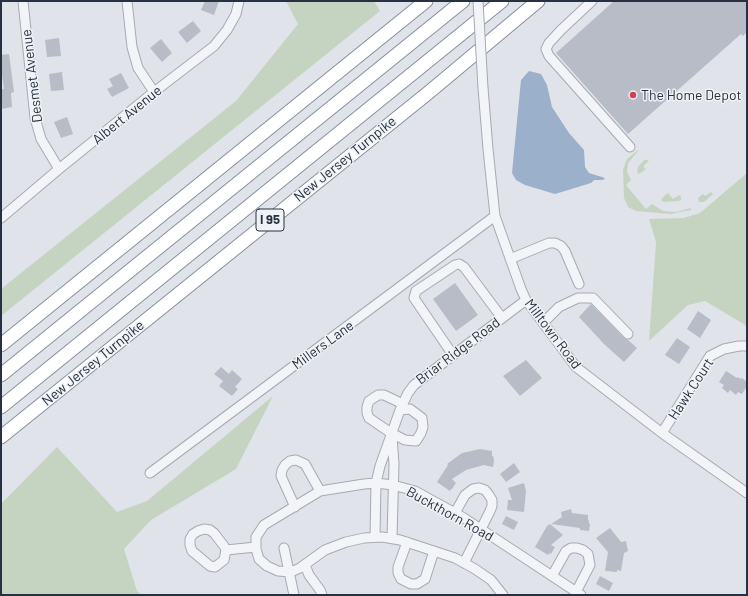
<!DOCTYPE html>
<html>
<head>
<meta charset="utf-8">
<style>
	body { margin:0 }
	#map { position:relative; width:748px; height:596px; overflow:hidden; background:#e0e3e9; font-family:Barlow,sans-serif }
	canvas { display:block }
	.frame { position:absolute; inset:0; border:2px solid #283141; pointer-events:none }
</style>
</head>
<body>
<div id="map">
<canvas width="748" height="596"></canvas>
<div class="frame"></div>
</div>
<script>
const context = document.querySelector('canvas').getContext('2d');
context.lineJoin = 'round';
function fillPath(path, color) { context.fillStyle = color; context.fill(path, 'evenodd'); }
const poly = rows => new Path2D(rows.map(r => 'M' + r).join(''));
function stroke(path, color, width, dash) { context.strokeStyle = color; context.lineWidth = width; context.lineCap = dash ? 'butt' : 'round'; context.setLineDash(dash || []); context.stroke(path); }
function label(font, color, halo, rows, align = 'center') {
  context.font = font + ' Barlow,sans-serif'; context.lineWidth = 3; context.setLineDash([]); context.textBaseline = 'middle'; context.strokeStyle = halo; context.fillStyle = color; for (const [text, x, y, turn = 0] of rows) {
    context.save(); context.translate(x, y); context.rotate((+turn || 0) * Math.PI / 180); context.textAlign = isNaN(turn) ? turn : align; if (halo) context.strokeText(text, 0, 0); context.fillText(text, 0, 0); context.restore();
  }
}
fillPath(poly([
	[286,1,374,1,380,11,1,316,1,289,236,101,298,24],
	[638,150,639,150,628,163,627,172,631,180,626,185,646,209,652,204,663,211,676,212,691,208,691,210,670,214,636,211,628,207,624,198,623,170,627,159],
	[644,160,647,160,649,161,643,166,646,169,639,174,637,172,638,167],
	[747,173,747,326,705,301,688,305,649,341,656,242,649,219,684,218,700,213],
	[711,192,713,194,712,195,704,202,699,202,698,198,703,194,705,196],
	[668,193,673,199,679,195,681,197,681,200,679,201,664,202,661,200,662,198],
	[273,396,236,469,151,520,124,549,137,591,142,595,1,595,1,504,57,447,117,512,147,501]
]), '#c5d4c1');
fillPath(poly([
	[529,71,541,74,547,85,552,107,569,133,584,150,585,167,589,173,605,178,603,180,594,180,591,183,555,194,525,185,516,180,512,173,521,80]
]), '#9ab0cb');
fillPath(poly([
	[205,1,219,1,214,15,201,10],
	[614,1,747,1,747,32,743,36,741,34,628,134,556,53],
	[193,21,201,31,187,43,178,32],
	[59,38,61,56,47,57,45,40],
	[161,39,172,53,162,62,150,48],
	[9,54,14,92,11,93,12,107,1,109,1,89,4,89,1,69,1,55],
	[62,72,64,90,51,91,49,74],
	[121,73,129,88,112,97,107,89,113,86,109,79],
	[67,117,73,134,61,138,54,122],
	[455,283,478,315,456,331,433,299],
	[591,304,624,338,628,340,637,348,624,362,604,344,579,317],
	[698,311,711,320,700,338,687,329],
	[677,338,690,347,679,364,665,355],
	[526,360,542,378,520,396,503,376],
	[221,367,229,374,232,370,242,379,235,387,238,389,232,396,219,386,223,381,214,374],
	[726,371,737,378,738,377,741,379,742,378,747,382,747,386,742,394,738,392,736,395,730,390,728,393,722,388,724,385,719,382],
	[480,449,492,451,492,456,493,456,494,460,493,467,484,465,466,470,452,479,456,483,452,489,451,489,450,491,437,482,448,465,447,464,462,453],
	[514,463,520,472,506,482,500,474],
	[524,483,526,491,524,512,507,510,508,500,512,500,508,488],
	[571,509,572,513,588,515,588,520,589,521,589,524,590,524,589,531,580,530,580,528,551,524,562,517,561,512],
	[506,516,518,522,514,530,502,524],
	[550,524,563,535,551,545,555,547,551,554,549,553,548,555,535,547,547,526],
	[610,528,621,542,626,541,628,551,624,553,621,571,617,570,617,572,605,571,608,552,596,538],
	[600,576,613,583,609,591,596,584]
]), '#b7bcc6');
const minor = poly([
	[23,1,35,118,41,139,59,169],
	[127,1,132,47,138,68,154,92],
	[592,1,561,30,549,43,546,49,549,56,630,147],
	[483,88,488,149,495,216,521,289,526,300,576,367,662,433,747,493],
	[1,218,59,169,154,92,214,46,227,30,236,14,239,1],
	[510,259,549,243,555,243,561,246,565,251,579,284],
	[543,323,559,307,578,298,593,298,628,334],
	[453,355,414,298,416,291,455,265,459,264,464,267,502,318],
	[400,410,410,409,422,418,423,427,421,433,416,441,405,440,391,433,369,418,367,413,367,407,369,401,378,395,384,395,403,404],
	[662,433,710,356,724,349,739,346,747,346],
	[392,436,394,464,392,538],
	[150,473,495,216],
	[295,507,281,476,282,470,285,465,290,461,296,460,305,464,320,491],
	[455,513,465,495,473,489,479,488,485,490,489,495,492,500,492,506,490,511,464,563],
	[204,529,210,530,214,533,224,546,226,550,224,560,215,567,210,566,192,551,190,545,190,539,193,534,198,531,204,529],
	[375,537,376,483,380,466,400,410,408,393,414,385,526,300],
	[407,542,398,567,398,573,401,579,411,584,417,584,425,579,434,551],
	[284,548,294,595],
	[226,550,256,547],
	[305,565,309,575,320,590,322,595],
	[552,576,566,551,571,548,577,548,583,550,588,554,590,565,576,592],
	[503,595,491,580,475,569,455,558,400,540,382,537,364,538,346,542,325,550,300,568,291,572,278,571,267,566,259,559,256,549,256,537,264,525,320,491,364,484,376,483,393,485,415,491,464,518,581,595]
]);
const highway = poly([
	[1,345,426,1],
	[1,375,463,1],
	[1,407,502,1],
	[1,437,428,93,538,1]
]);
stroke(minor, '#a5aab3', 11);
stroke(highway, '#8790a0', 15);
stroke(minor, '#f3f4f7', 9);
stroke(highway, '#fff', 13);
const minorBridge = poly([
	[478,1,483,88]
]);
stroke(minorBridge, '#a5aab3', 11, []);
stroke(minorBridge, '#f3f4f7', 9);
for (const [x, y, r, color] of [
	[633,95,4,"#d24154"]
]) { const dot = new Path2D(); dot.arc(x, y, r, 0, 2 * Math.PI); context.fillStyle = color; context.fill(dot); stroke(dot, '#eff2f7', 1.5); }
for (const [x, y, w] of [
	[270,220,28]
]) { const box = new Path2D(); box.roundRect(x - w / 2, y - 11, w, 22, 3); context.fillStyle = '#eff2f7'; context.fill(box); stroke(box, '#283141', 1); }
label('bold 13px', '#283141', null, [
	["I 95",270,220]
]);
label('14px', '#283141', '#eff2f7', [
	["Desmet Avenue",32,76,-97],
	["Albert Avenue",127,115,-39],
	["New Jersey Turnpike",345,159,-39],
	["Milltown Road",553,334,53],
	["Millers Lane",323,345,-36],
	["Briar Ridge Road",458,351,-37],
	["New Jersey Turnpike",93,363,-39],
	["Hawk Court",691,389,-57],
	["Buckthorn Road",450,514,29]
]);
label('14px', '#283141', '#eff2f7', [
	["The Home Depot",641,95]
], 'left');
</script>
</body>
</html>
